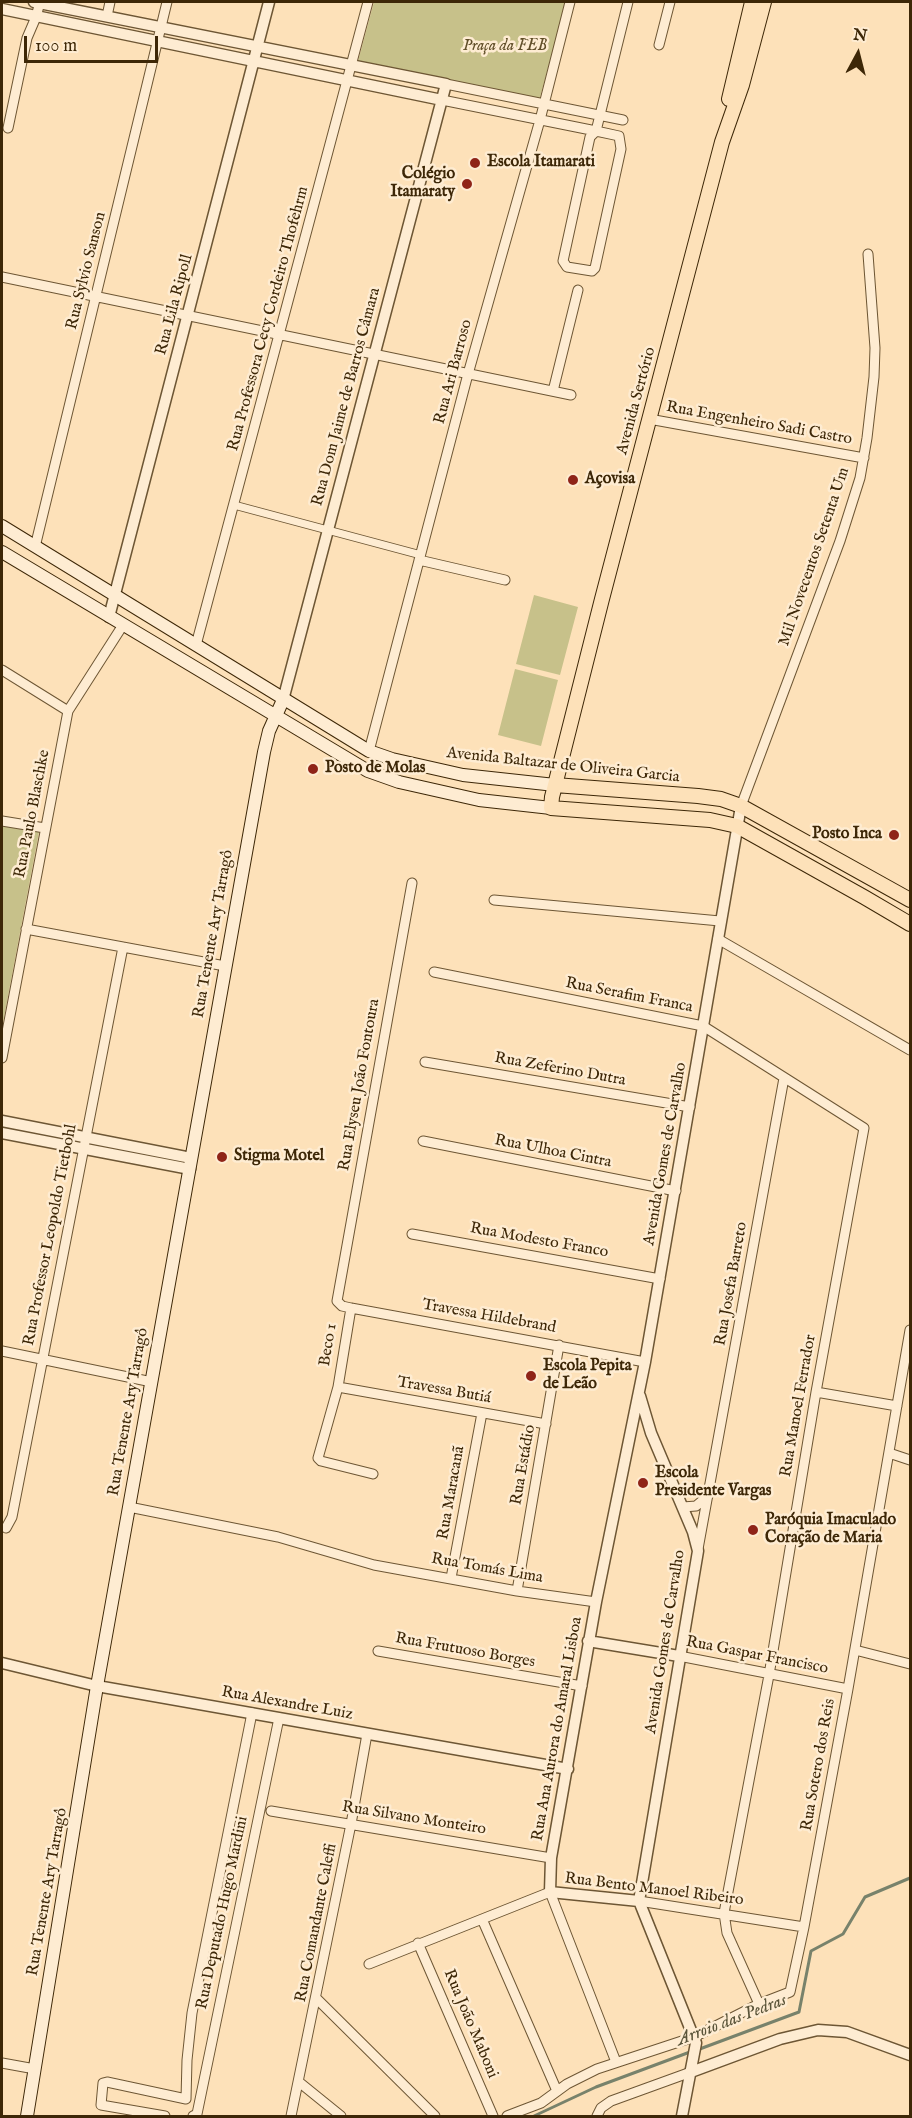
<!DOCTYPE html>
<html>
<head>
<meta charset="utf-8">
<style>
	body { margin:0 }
	#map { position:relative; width:912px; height:2118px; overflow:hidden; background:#fde1b9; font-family:"IM FELL English",serif }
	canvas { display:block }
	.frame { position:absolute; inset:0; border:3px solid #3d2707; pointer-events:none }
	.north { position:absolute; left:828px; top:24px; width:60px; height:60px; -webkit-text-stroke:4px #feecd2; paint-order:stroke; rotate:7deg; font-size:16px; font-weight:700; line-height:24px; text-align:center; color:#3d2707 }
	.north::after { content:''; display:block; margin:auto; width:21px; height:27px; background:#3d2707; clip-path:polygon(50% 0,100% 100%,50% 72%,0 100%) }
	.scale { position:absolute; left:24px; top:36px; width:134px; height:27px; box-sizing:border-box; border:3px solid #3d2707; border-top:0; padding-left:8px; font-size:18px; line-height:21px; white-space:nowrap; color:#3d2707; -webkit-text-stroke:4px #feecd2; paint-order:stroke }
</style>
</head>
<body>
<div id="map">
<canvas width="912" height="2118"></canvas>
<div class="frame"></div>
<div class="north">N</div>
<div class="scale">100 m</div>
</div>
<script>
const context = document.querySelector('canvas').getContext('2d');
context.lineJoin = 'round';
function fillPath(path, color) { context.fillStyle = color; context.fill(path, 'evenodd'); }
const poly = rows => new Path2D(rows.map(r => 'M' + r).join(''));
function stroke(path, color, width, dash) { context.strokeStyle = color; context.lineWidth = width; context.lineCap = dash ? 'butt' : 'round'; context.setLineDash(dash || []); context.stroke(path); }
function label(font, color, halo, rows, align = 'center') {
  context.font = font + ' "IM FELL English",serif'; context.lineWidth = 5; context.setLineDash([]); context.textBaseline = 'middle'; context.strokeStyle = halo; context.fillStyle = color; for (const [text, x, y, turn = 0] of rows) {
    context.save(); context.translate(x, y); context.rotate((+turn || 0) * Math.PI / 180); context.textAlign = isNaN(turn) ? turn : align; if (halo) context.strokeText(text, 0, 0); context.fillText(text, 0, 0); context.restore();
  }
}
fillPath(poly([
	[374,2,566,2,539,101,358,61],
	[534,595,578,607,560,675,516,664],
	[515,669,558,680,541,746,498,735],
	[2,826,39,832,2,1028]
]), '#c7c18a');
stroke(poly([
	[697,2050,799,2012,811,1951,843,1934,865,1897,910,1878],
	[534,2116,596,2087,690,2052]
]), '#78826b', 3);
const pedestrian = poly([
	[234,505,421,555]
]);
const minor = poly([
	[107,16,110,2],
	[659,45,670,2],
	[446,84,623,120],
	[442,100,596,131,619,136,621,149,595,268,592,271,567,267,563,261,590,137,596,131,628,2],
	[8,128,27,38,36,17,40,2],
	[2,277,571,395],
	[553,391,578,290],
	[649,419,864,458],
	[35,547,167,2],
	[419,560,505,580],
	[196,645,368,2],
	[2,670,68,711],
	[369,751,468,374,540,120,570,2],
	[741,806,840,541,860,478,867,438,874,377,875,348,868,254],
	[2,821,45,828],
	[412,883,337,1301,342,1306,351,1308,645,1362],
	[494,900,720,921],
	[26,929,225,966],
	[718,939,910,1050],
	[434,972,703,1026,864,1128,816,1392,769,1675,724,1913,727,1933,759,2004],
	[2,1058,68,711,123,625],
	[425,1062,690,1107],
	[423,1141,676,1191],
	[412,1234,660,1279],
	[351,1308,338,1387,318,1458,321,1461,373,1474],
	[2,1351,152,1382],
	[338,1387,546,1424],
	[816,1392,897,1406],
	[889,1453,910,1460],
	[129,1507,278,1537,374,1565,517,1591,596,1602],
	[683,1507,696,1506,708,1496],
	[6,1528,12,1517,123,947],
	[698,1549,784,1078],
	[451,1578,482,1413],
	[517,1591,559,1345],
	[855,1650,910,1664],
	[378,1651,582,1686],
	[679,1656,848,1689],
	[271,1811,551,1858],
	[639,1901,804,1927],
	[482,1919,557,2091],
	[418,1943,493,2116],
	[369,1964,550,1892,616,2062],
	[317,1999,435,2116],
	[2,2063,35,2069],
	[299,2082,341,2116],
	[165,2116,101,2105,103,2083,107,2082,186,2099,187,2060,192,2013,252,1713],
	[193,2116,197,2114,279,1718],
	[291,2116,351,1824,367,1734],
	[507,2116,541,2103,567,2084,597,2069,694,2037,759,2004,790,1992,804,1927,848,1689,910,1330],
	[597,2116,601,2108,611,2101,691,2072]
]);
const tertiary = poly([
	[34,2,446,84,283,700],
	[2,9,442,100],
	[109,617,269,2],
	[2,1121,191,1158],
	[2,1133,190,1169],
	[640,1396,651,1433,693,1532,698,1551,639,1901,696,2043,682,2116],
	[588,1641,679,1656],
	[2,1663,97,1686,568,1769],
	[639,1901,550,1892,551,1858,596,1602,645,1362,741,806],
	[691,2072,780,2039,818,2030,847,2032,910,2055]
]);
const secondary = poly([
	[2,526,369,751,392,759,463,775,555,785],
	[2,552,368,771,399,782,479,800,551,808],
	[27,2116,97,1686,264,752,269,731,283,700]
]);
const primary = poly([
	[764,2,742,85,722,142,602,599,552,797,551,808,710,820,737,826,864,897,910,924],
	[729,99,752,2],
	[555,785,698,796,721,799,741,806,910,900]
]);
stroke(pedestrian, '#6d5634', 9);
stroke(minor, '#6d5634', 11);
stroke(tertiary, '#6d5634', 13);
stroke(secondary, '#3d2707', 14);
stroke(primary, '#3d2707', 16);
stroke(pedestrian, '#feecd2', 7);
stroke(minor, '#feecd2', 9);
stroke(tertiary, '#feecd2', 10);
stroke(secondary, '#feecd2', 12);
stroke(primary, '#fde1b9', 14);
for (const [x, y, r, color] of [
	[475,163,6,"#8f2418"],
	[467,184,6,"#8f2418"],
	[573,480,6,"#8f2418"],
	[313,769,6,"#8f2418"],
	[894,835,6,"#8f2418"],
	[222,1157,6,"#8f2418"],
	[531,1376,6,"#8f2418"],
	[643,1483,6,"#8f2418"],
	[753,1530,6,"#8f2418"]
]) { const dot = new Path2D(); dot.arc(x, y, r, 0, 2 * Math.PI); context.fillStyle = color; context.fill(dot); stroke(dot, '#feecd2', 2); }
label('italic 16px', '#604e28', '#feecd2', [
	["Praça da FEB",505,47]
]);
label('bold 16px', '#3d2707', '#feecd2', [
	["Escola Itamarati",487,163],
	["Colégio",455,175,"right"],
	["Itamaraty",455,193,"right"],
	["Açovisa",585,480],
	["Posto de Molas",325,769],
	["Posto Inca",882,835,"right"],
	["Stigma Motel",234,1157],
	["Escola Pepita",543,1367],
	["de Leão",543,1385],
	["Escola",655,1474],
	["Presidente Vargas",655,1492],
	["Paróquia Imaculado",765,1521],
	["Coração de Maria",765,1539]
], 'left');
label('16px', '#3d2707', '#feecd2', [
	["Rua Sylvio Sanson",87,271,-76],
	["Rua Lila Ripoll",175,305,-75],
	["Rua Professora Cecy Cordeiro Thofehrm",269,319,-75],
	["Rua Ari Barroso",454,372,-75],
	["Rua Dom Jaime de Barros Câmara",347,397,-75],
	["Avenida Sertório",637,401,-75],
	["Rua Engenheiro Sadi Castro",759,424,10],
	["Mil Novecentos Setenta Um",815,557,-71],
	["Avenida Baltazar de Oliveira Garcia",563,766,6],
	["Rua Paulo Blaschke",33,814,-79],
	["Rua Tenente Ary Tarragô",214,934,-80],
	["Rua Serafim Franca",629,996,11],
	["Rua Zeferino Dutra",560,1070,10],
	["Rua Elyseu João Fontoura",360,1085,-80],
	["Rua Ulhoa Cintra",553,1152,11],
	["Avenida Gomes de Carvalho",666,1154,-80],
	["Rua Professor Leopoldo Tietbohl",51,1235,-79],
	["Rua Modesto Franco",539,1241,10],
	["Rua Josefa Barreto",732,1284,-80],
	["Travessa Hildebrand",489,1317,10],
	["Beco 1",329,1345,-81],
	["Travessa Butiá",444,1391,10],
	["Rua Manoel Ferrador",799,1406,-80],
	["Rua Tenente Ary Tarragô",129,1412,-80],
	["Rua Estádio",524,1465,-80],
	["Rua Maracanã",452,1493,-80],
	["Rua Tomás Lima",487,1569,10],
	["Avenida Gomes de Carvalho",666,1642,-81],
	["Rua Frutuoso Borges",465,1651,10],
	["Rua Gaspar Francisco",757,1656,11],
	["Rua Alexandre Luiz",287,1704,10],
	["Rua Ana Aurora do Amaral Lisboa",558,1729,-80],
	["Rua Sotero dos Reis",819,1765,-80],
	["Rua Silvano Monteiro",414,1819,9],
	["Rua Bento Manoel Ribeiro",654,1890,7],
	["Rua Tenente Ary Tarragô",48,1892,-80],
	["Rua Deputado Hugo Mardini",223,1913,-78],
	["Rua Comandante Caleffi",317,1923,-79],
	["Rua João Maboni",470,2024,67]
]);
label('italic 18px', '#5a5439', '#feecd2', [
	["Arroio das Pedras",732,2021,-21]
]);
</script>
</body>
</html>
